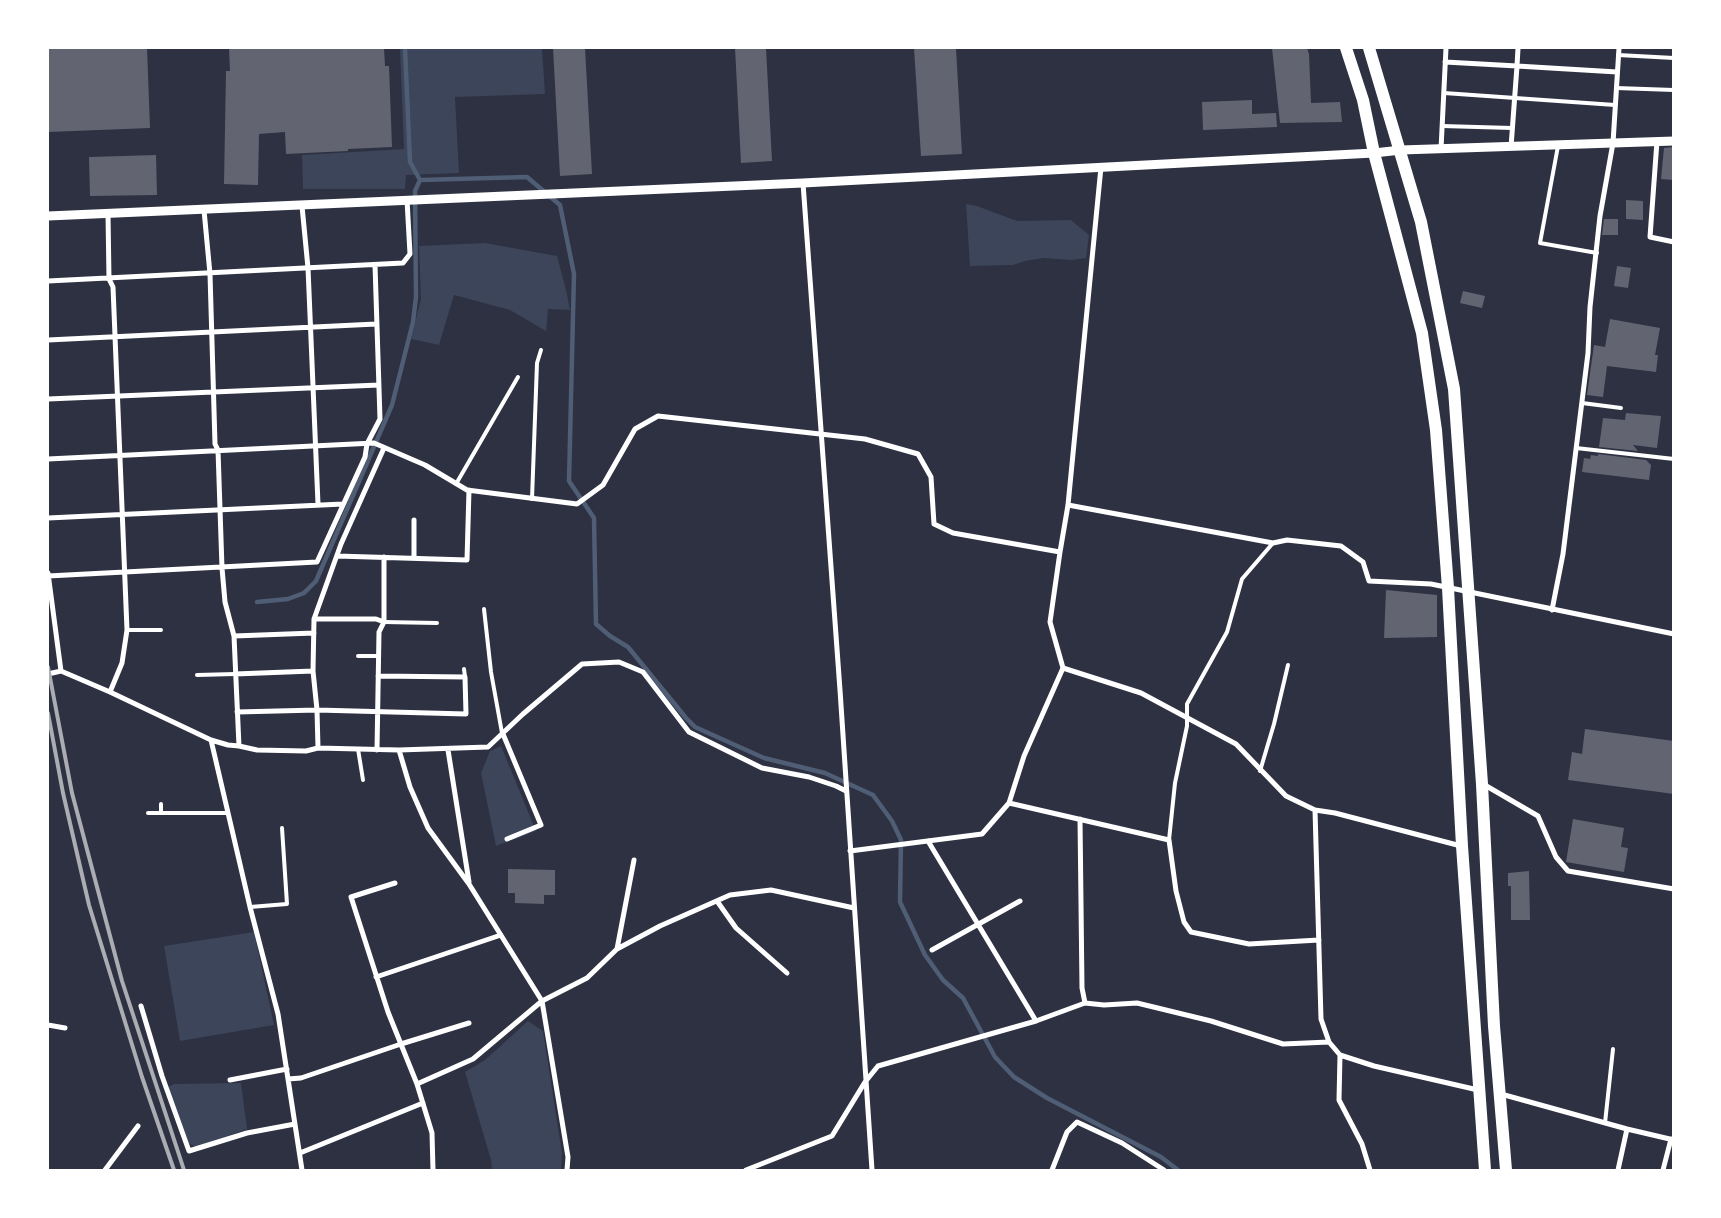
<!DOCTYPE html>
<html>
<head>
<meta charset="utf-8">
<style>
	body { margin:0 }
	#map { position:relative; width:1721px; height:1218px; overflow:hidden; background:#2d3142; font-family:Jost,sans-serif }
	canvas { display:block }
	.frame { position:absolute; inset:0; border:49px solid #fff; pointer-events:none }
</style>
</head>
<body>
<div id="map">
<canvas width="1721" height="1218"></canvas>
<div class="frame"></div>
</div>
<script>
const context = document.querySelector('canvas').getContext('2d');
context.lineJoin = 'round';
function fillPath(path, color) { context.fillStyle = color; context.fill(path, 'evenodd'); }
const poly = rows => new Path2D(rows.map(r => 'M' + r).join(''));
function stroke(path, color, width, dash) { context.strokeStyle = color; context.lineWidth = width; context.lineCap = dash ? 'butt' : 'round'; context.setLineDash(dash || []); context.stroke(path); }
fillPath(poly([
	[400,48,542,48,545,94,455,97,459,173,406,175,405,189,303,189,302,155,404,149],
	[966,204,977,206,1017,221,1071,220,1089,235,1086,258,1072,260,1043,258,1025,261,1013,265,970,266],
	[485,243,557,256,567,294,570,310,548,309,546,331,510,310,454,295,439,345,411,339,421,299,419,246],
	[501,746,536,831,496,846,481,773,490,751],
	[254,932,274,1025,180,1041,164,946],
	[528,1021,543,1031,562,1153,561,1170,492,1170,491,1160,465,1072,485,1060],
	[241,1083,247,1129,196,1147,188,1143,168,1087,174,1084]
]), '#3c4559');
stroke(poly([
	[405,48,410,162,420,180,527,177,560,205,574,274,569,481,594,518,596,624,610,636,628,647,686,718,695,727,764,758,825,773,873,795,892,821,901,840,900,902,925,955,943,980,963,998,995,1057,1014,1077,1047,1098,1161,1157,1178,1170],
	[257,602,288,599,304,593,316,581,392,405,413,322,416,297,415,191,420,180]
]), '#4f5d75', 4.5);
fillPath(poly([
	[48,48,147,48,150,128,48,132],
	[229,48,384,48,385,66,389,66,392,147,348,149,348,151,286,154,285,132,259,134,258,185,224,184,226,71,230,71],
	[553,48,585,48,592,174,560,176],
	[735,48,766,48,772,161,741,163],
	[914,48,956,48,962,154,921,156],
	[1272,48,1307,48,1309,54,1311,103,1340,102,1342,122,1280,123],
	[1252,100,1252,114,1276,113,1277,127,1203,130,1202,102],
	[1674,147,1674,180,1661,179,1664,148],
	[156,155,157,195,90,196,89,157],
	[1626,200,1643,201,1643,220,1626,219],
	[1604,219,1618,219,1618,235,1602,235],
	[1617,266,1631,268,1628,288,1614,286],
	[1463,291,1485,296,1482,308,1460,303],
	[1610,319,1660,328,1655,355,1658,355,1656,372,1607,366,1603,397,1587,395,1594,345,1605,347],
	[1626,413,1661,416,1657,448,1633,445,1638,451,1599,447,1603,418,1625,420],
	[1598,454,1646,460,1651,465,1649,480,1582,472,1584,458,1590,459,1591,455,1598,456],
	[1386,590,1437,595,1437,637,1384,638],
	[1585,729,1674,741,1674,794,1568,780,1572,752,1582,754],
	[1573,819,1624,828,1621,847,1628,848,1624,872,1566,862],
	[508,869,555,870,555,895,544,895,544,904,515,903,515,893,508,893],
	[1529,871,1530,920,1511,920,1511,886,1508,886,1508,873]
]), '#626471');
stroke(poly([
	[1618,55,1674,58],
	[1616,88,1674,90],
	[1444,93,1615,105],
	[1442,126,1512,128],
	[1558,146,1540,243,1597,253],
	[1582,403,1621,408],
	[1576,448,1674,459],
	[456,484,518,377],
	[532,499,537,363,541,350],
	[484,609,491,672,502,733],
	[384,622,437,623],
	[127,630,161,630],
	[358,656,379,656],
	[464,669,465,677],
	[197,675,235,674],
	[358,749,363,780],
	[1260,771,1274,724,1288,665],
	[148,813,228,813],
	[161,813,161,804],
	[1169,840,1175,783,1187,726,1187,704,1227,632,1242,579,1273,543],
	[250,907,287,904,282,828],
	[1605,1123,1613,1049]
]), '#fff', 4);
stroke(poly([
	[1445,62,1517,66,1518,48],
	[1657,141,1650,237,1674,242],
	[1511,147,1517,66,1617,72],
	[1441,149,1446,48],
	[803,183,840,690,872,1170],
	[302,206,308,268,318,504],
	[204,210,210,274,215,444,218,450,222,568,225,602,234,636,239,746],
	[108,214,109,279,113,287,127,630,122,663,110,692],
	[48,281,403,263,410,254,407,200],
	[48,340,376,324],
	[48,399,379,385],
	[48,459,374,443,425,465,467,490,577,504,603,485,635,429,658,416,865,439,918,454,931,477,934,524,953,533,1060,552,1068,505,1101,167],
	[1068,505,1273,543,1287,540,1341,546,1363,562,1369,581,1431,584,1674,634],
	[48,518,343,504],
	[1060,552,1050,622,1063,668,1141,693,1236,744,1286,796,1315,810,1335,813,1461,846],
	[337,556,467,560,469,490],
	[414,558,414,520],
	[48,573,61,671,110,692,211,740,250,907,278,1014,302,1170],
	[48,576,317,562,365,457,367,444,380,419,375,265],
	[1552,610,1563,554,1588,353,1590,307,1600,216,1613,143,1619,48],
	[314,619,376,619,384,622],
	[234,636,314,633],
	[48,674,61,671],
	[235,674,313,671],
	[237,712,317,710,466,714,465,677,378,676],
	[503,734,541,825,507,839],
	[211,740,228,745,239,746,257,750,306,751,318,748,399,750,410,787,428,828,469,884,542,1001,568,1157,567,1170],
	[318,748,317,710,313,671,314,619,341,544,384,448],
	[377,750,379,632,384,622,384,557],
	[399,750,488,747,523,714,582,664,619,662,643,672,689,732,762,768,809,777,836,786,846,791],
	[448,750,469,882],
	[1483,784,1538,816,1556,857,1568,871,1674,889],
	[1009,803,1169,840,1176,891,1184,922,1191,932,1249,944,1319,940],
	[1315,810,1321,1019,1329,1042],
	[1080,819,1082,988,1085,1003],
	[928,841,1036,1021],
	[850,851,982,834,1009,803,1024,756,1063,668],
	[395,883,351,897,388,1012,417,1084,432,1133,433,1170],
	[717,901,736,928,787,973],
	[617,949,634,860],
	[932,950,1020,901],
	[376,977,501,935],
	[141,1006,162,1076,189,1151,247,1133,295,1124],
	[48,1025,65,1028],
	[1340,1055,1339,1100,1362,1144,1370,1170],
	[288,1079,301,1078,401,1044,469,1023],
	[230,1080,287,1069],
	[417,1084,473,1059,542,1001,587,978,617,949,660,926,730,895,771,890,854,908],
	[1501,1094,1627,1129,1674,1140],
	[300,1153,423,1103],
	[105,1170,138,1126],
	[746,1170,832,1136,865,1082,878,1066,1036,1021,1085,1003,1104,1005,1137,1003,1211,1021,1283,1044,1329,1042,1340,1055,1374,1066,1478,1090],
	[1052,1170,1067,1132,1077,1122,1122,1143,1164,1170],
	[1618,1170,1627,1129],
	[1663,1170,1671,1139]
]), '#fff', 5);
stroke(poly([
	[48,216,803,183,1374,153,1401,150,1674,141]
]), '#fff', 9);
stroke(poly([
	[1346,48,1363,100,1374,153,1422,333,1436,430,1448,588,1462,846,1485,1170],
	[1369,48,1421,222,1454,389,1482,784,1494,1026,1506,1170]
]), '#fff', 12);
stroke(poly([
	[48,667,72,793,122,981,184,1170],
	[48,713,63,793,89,905,142,1077,174,1170]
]), '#abadb3', 4);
</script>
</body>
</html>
